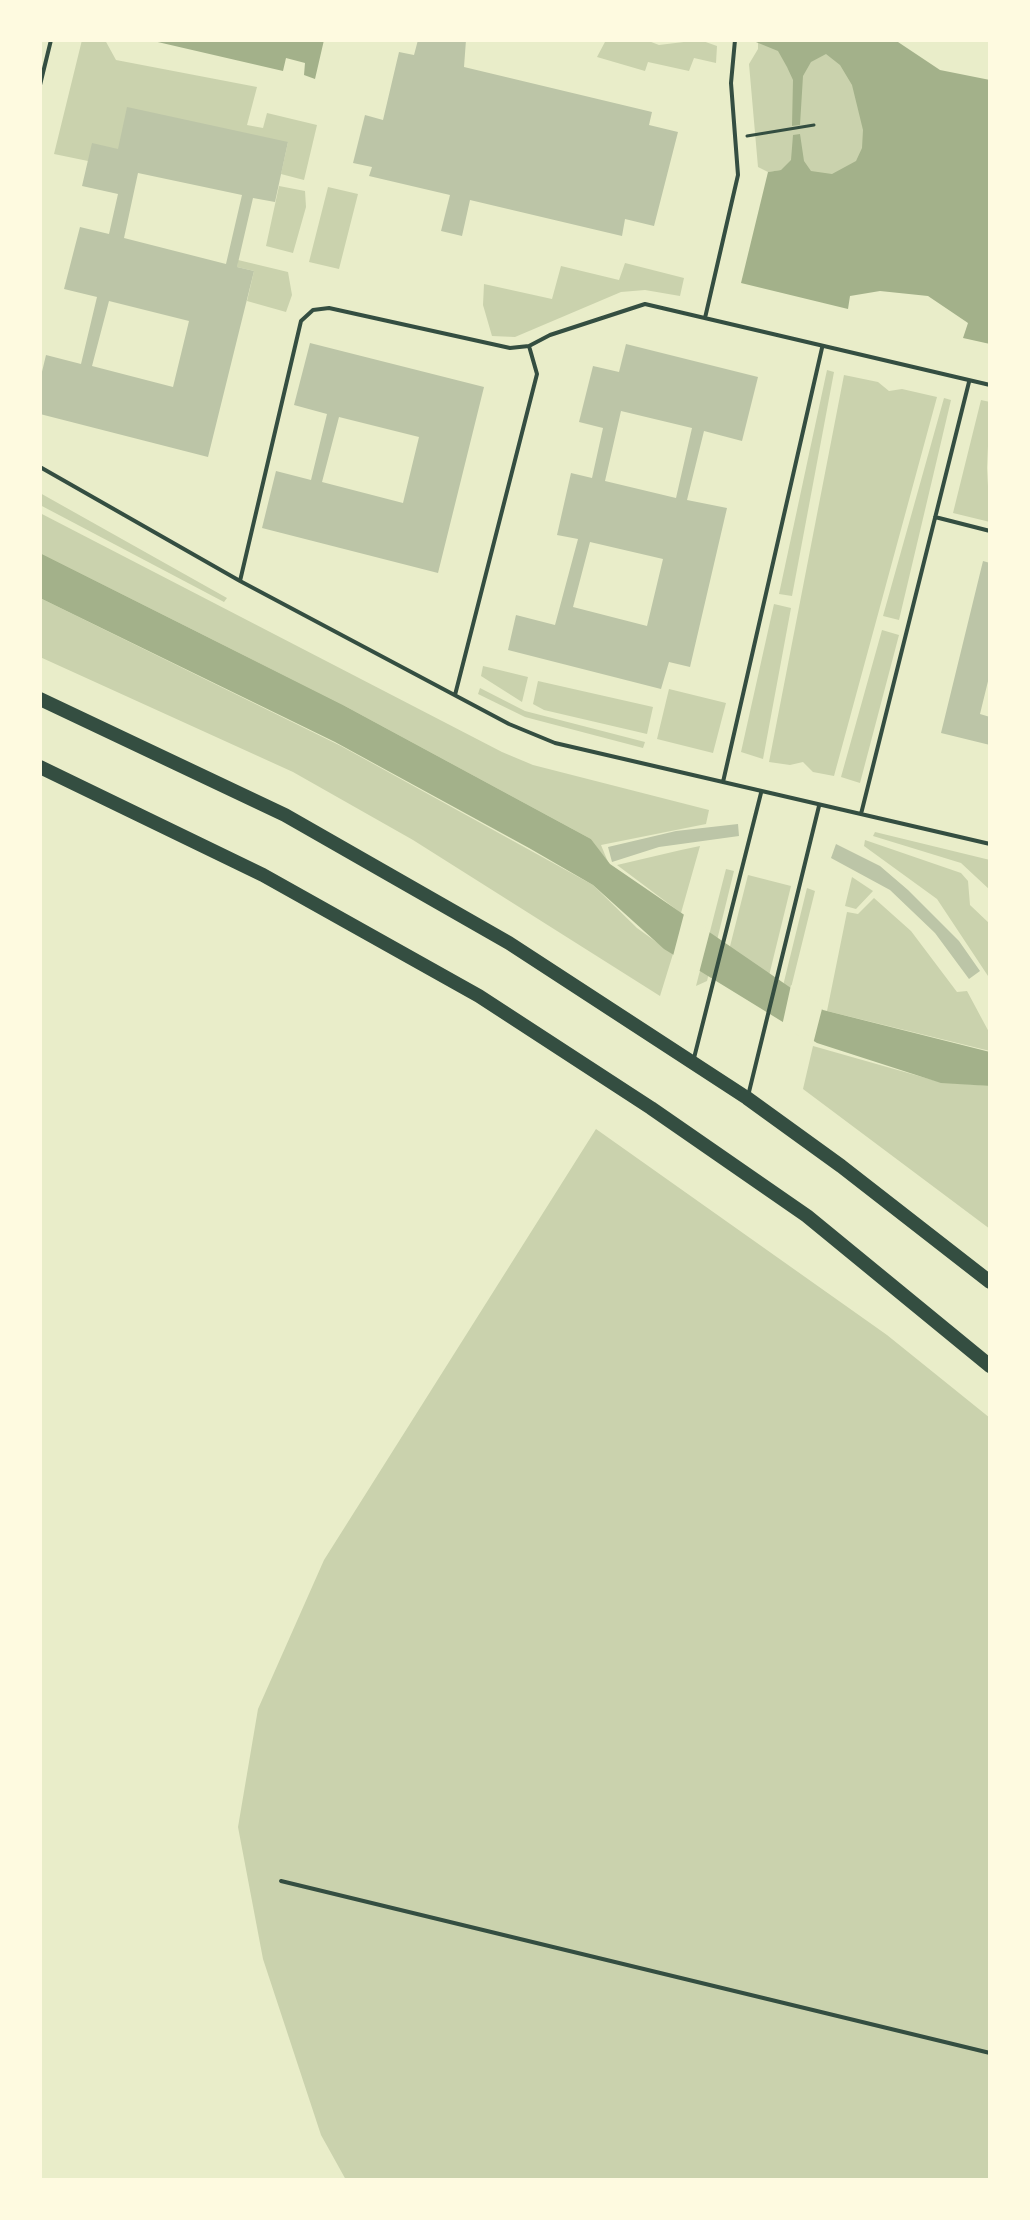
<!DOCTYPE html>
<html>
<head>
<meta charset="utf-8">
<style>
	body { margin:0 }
	#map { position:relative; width:1030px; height:2220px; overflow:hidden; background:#e9edc9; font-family:Quicksand,sans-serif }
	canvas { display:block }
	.frame { position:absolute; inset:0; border:42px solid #fefae0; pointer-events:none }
</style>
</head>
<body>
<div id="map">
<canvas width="1030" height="2220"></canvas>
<div class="frame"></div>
</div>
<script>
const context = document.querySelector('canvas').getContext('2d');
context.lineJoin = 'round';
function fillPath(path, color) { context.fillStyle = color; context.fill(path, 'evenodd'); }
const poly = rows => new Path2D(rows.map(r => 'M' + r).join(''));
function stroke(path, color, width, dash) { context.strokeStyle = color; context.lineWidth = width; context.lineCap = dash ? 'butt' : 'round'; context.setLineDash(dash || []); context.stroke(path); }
fillPath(poly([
	[82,40,105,40,116,60,257,87,247,125,263,128,267,113,317,125,304,180,281,174,288,142,118,149,88,161,54,154],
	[606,40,646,40,659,45,700,40,717,46,716,63,694,58,689,71,648,62,645,71,597,57],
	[758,42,839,44,872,137,862,168,829,179,782,170,768,172,758,167,749,64,758,49],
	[279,186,305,191,306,207,293,253,266,246],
	[328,187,358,194,339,269,309,262],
	[238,260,288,272,292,295,286,312,247,301,254,271,237,267],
	[625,263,684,278,680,296,645,290,621,292,515,337,492,336,483,305,484,284,552,299,561,266,619,280],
	[827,370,834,372,792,596,779,594],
	[844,375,878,382,889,391,902,389,937,397,834,776,813,772,803,762,790,765,769,762],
	[944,398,951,400,899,620,883,616],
	[981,400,990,402,987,468,990,522,953,513],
	[40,493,227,598,224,602,40,505],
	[40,513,502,752,533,765,709,810,706,824,601,845,608,862,591,839,343,705,40,553],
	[40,598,341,746,593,885,637,928,673,954,660,996,413,840,293,772,40,657],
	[774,604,791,608,763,759,741,752],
	[882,630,899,635,860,783,841,777],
	[483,666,528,677,522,702,481,676],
	[538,681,653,707,647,734,544,710,533,704],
	[480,688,525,711,645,742,643,748,525,717,478,694],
	[669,689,726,703,713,753,657,739],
	[875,832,990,860,990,890,961,863,873,836],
	[865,840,961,873,968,881,970,905,990,924,990,979,937,899,864,846],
	[700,846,681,913,617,865,681,850],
	[726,869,734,871,707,981,696,986],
	[748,875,791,886,765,992,721,982],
	[852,877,873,891,856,909,845,906],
	[807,888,815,891,786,1008,780,998],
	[874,898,911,931,957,992,967,991,990,1034,990,1051,827,1011,847,912,858,914],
	[813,1046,940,1082,990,1086,990,1229,803,1089],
	[596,1129,887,1335,990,1418,990,2180,346,2180,321,2135,263,1959,238,1827,258,1709,324,1560]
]), '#cad2ad');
fillPath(poly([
	[149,40,324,40,315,79,304,75,305,63,286,58,283,71],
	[751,40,895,40,940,70,990,80,990,344,963,338,968,323,928,296,880,291,850,296,848,309,741,283,768,172,781,170,791,160,793,135,800,134,804,161,811,171,832,174,856,161,862,148,863,130,852,85,840,65,826,54,811,62,803,76,800,125,792,126,793,80,787,67,778,51],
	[40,553,343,705,591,839,610,864,823,1010,990,1052,990,1086,941,1083,817,1043,664,949,593,885,529,848,335,742,40,598]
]), '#a3b18a');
fillPath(poly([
	[684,914,710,931,699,973,673,956],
	[791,985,823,1005,813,1044,782,1026]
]), '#e9edc9');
fillPath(poly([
	[418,40,466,40,464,67,652,112,649,125,678,132,654,226,625,219,622,236,470,200,462,236,441,231,450,195,369,176,372,167,353,163,365,115,383,120,399,52,414,55],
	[127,107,288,142,275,202,253,198,237,267,254,271,208,457,40,414,40,380,46,355,81,364,97,297,64,289,80,227,109,234,118,194,82,186,92,143,118,149],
	[138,173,242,195,226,264,124,238],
	[109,301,189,321,173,387,92,366],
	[310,343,484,387,438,573,262,528,276,471,311,480,327,414,294,405],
	[339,417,419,437,403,503,322,482],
	[626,344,758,377,742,441,704,431,687,500,727,508,690,667,669,662,661,689,508,650,516,615,555,625,578,539,557,535,571,473,592,478,603,428,579,422,593,366,619,372],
	[621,411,692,428,676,498,605,481],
	[590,542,663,559,647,626,573,607],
	[983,561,990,563,990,673,980,714,990,717,990,745,941,733],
	[738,824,739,836,659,847,612,862,608,847,676,831],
	[836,844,880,866,908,890,959,941,980,971,969,979,935,933,890,890,831,858]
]), '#bcc5a7');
stroke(poly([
	[747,136,814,125]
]), '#344e41', 3);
stroke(poly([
	[40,85,51,40],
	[705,318,738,175,731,83,735,40],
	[40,467,240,581,509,724,555,743,990,844],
	[935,517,990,531],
	[240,581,301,321,313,310,329,308,510,348,529,346,550,335,645,304,990,385],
	[455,695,537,374,529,346],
	[723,782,822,348],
	[861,814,969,382],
	[694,1058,761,793],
	[748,1096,819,806],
	[281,1881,990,2053]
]), '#344e41', 4);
stroke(poly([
	[40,699,285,815,509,943,747,1098,841,1166,990,1282],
	[40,767,263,875,479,996,651,1108,807,1216,990,1366]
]), '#344e41', 14);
</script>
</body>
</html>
